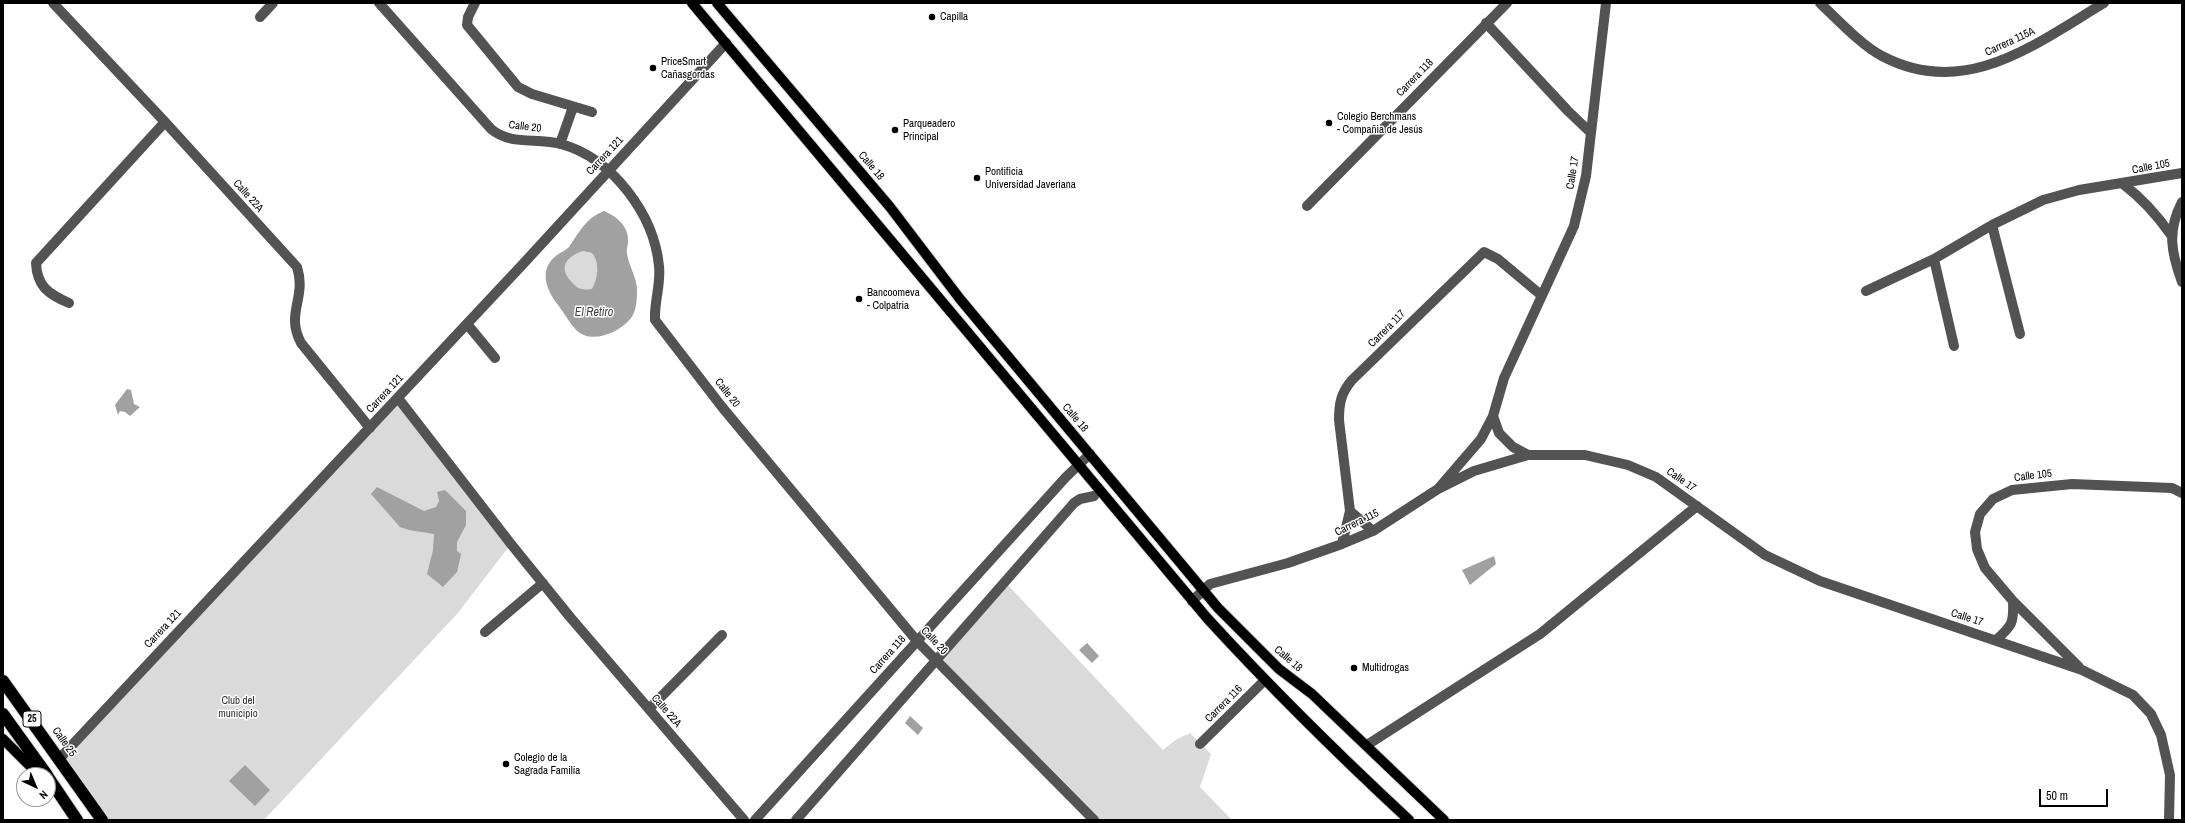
<!DOCTYPE html>
<html>
<head>
<meta charset="utf-8">
<style>
  body { margin:0 }
  #map { position:relative; width:2185px; height:823px; overflow:hidden; background:#fff; font-family:"Archivo Narrow",sans-serif }
  canvas { display:block }
  .frame { position:absolute; inset:0; border:4px solid #000; pointer-events:none }
  .north { position:absolute; left:16px; top:767px; width:40px; height:40px; box-sizing:border-box; background:#fff; border:1px solid #999; border-radius:50%; rotate:136deg; font-size:11px; font-weight:700; line-height:16px; text-align:center; color:#000 }
  .north::after { content:''; display:block; margin:auto; width:14px; height:18px; background:#000; clip-path:polygon(50% 0,100% 100%,50% 72%,0 100%) }
  .scale { position:absolute; left:2039px; top:789px; width:69px; height:18px; box-sizing:border-box; border:2px solid #000; border-top:0; padding-left:5px; font-size:12px; line-height:14px; white-space:nowrap; color:#000; -webkit-text-stroke:3px #fff; paint-order:stroke }
</style>
</head>
<body>
<div id="map">
<canvas width="2185" height="823"></canvas>
<div class="frame"></div>
<div class="north">N</div>
<div class="scale">50 m</div>
</div>
<script>
const context = document.querySelector('canvas').getContext('2d');
context.lineJoin = 'round';
function paint(path, color) { context.fillStyle = color; context.fill(path, 'evenodd'); }
function strokePath(path, color, width, dash) { context.strokeStyle = color; context.lineWidth = width; context.lineCap = dash ? 'butt' : 'round'; context.setLineDash(dash || []); context.stroke(path); }
function drawText(font, color, halo, rows, align = 'center') {
  context.font = font + ' "Archivo Narrow",sans-serif'; context.lineWidth = 3; context.setLineDash([]); context.textBaseline = 'middle'; context.strokeStyle = halo; context.fillStyle = color; for (const [text, x, y, turn = 0] of rows) {
    context.save(); context.translate(x, y); context.rotate((+turn || 0) * Math.PI / 180); context.textAlign = isNaN(turn) ? turn : align; if (halo) context.strokeText(text, 0, 0); context.fillText(text, 0, 0); context.restore();
  }
}
const green = new Path2D(`
  M583 251 592 253C600 264 598 278 593 289 590 289 586 290 583 289 578 289 573 284 570 280 558 266 567 256 583 251Z
  M398 398 511 544 457 614 264 820H102L60 758Z
  M1006 583 1163 750 1177 739 1190 733 1211 754 1200 787 1232 820H1094L936 661Z`);
const water = new Path2D(`
  M604 211C618 217 629 227 628 242 628 246 626 250 627 254 629 267 638 279 637 292 637 300 636 312 631 318 620 332 595 343 580 333 573 329 563 311 558 305 546 290 538 269 557 255 561 252 565 251 569 247 580 231 586 218 604 211ZM583 251 592 253C600 263 598 278 592 289 590 289 586 290 583 289 578 289 573 284 570 280 558 266 568 256 583 251Z
  M127 389 131 390 134 404 140 407 130 416 125 412 120 411 118 415 115 405Z
  M377 487 424 511 436 507 439 501 437 492 445 490 466 511V525L457 542V551L461 554 457 572 443 587 427 574 433 550 434 534 409 530 400 527 371 494Z
  M1494 556 1496 564 1470 585 1462 570Z
  M1087 643 1099 656 1092 663 1079 650Z
  M910 716 923 728 918 735 905 723Z
  M245 765 270 790 255 806 229 781Z`);
const minor = new Path2D(`
  M53 3 165 122 297 267C307 298 285 313 301 343L370 428
  M379 3 491 129C511 146 537 137 561 144 612 158 654 214 659 266 661 285 654 302 655 320L722 407 917 641 1094 820
  M475 3 468 17 467 25 518 87 532 94 592 112
  M1820 3C1837 19 1862 46 1882 56 1965 100 2035 44 2104 3
  M260 17 273 3
  M1486 23 1568 111 1590 132
  M560 144 573 107
  M2123 184C2143 199 2157 215 2171 235
  M2182 202C2167 231 2171 252 2182 282
  M1307 206 1507 3
  M1992 225 2020 334
  M1934 259 1954 346
  M1866 291 1934 259 1992 225 2043 200 2079 190 2182 173
  M69 303C48 294 37 286 36 263L165 122
  M467 324 495 358
  M398 398 511 544 570 617 744 820
  M1493 416 1499 433 1513 447 1528 455H1585L1628 465 1656 477 1765 555 1820 581 2082 670 2133 695 2151 714 2161 735 2170 775 2169 820
  M1438 489 1481 439 1493 416 1504 378 1574 226 1586 176 1606 3
  M1350 511 1373 531
  M1342 544 1350 511 1339 420C1339 403 1341 393 1352 380L1484 252 1498 259 1541 295
  M1192 601 1210 584 1288 563 1342 544 1373 531 1438 489 1474 471 1528 455
  M485 632 543 583
  M1996 640C2012 626 2014 623 2013 601
  M2079 667 2013 601 1985 568 1977 549 1975 532 1980 514 1993 499 2012 490 2072 484 2172 488 2182 493
  M649 709 722 635
  M1200 744 1264 681
  M1367 745 1540 634 1697 506
  M60 758 523 264 726 43
  M755 820 1066 477 1090 454
  M796 820 1074 503 1080 499 1094 496`);
const major = new Path2D(`
  M692 3 1207 618C1272 689 1339 755 1409 820
  M717 3 890 207 960 299 1218 608 1279 669 1312 694 1444 820
  M3 739 39 775`);
const highway = new Path2D(`
  M3 681 102 820
  M3 714 47 775
  M48 777 77 820`);
const markers = [
  [932,17,4,"#000"],
  [653,68,4,"#000"],
  [1329,123,4,"#000"],
  [895,130,4,"#000"],
  [977,178,4,"#000"],
  [859,299,4,"#000"],
  [1354,668,4,"#000"],
  [506,764,4,"#000"]
];
const shields = [
  [32,719,18]
];
const shieldNames = [
  ["25",32,719]
];
const poiNames = [
  ["Capilla",940,17],
  ["PriceSmart",661,62],
  ["Cañasgordas",661,75],
  ["Colegio Berchmans",1337,117],
  ["- Compañia de Jesús",1337,130],
  ["Parqueadero",903,124],
  ["Principal",903,137],
  ["Pontificia",985,172],
  ["Universidad Javeriana",985,185],
  ["Bancoomeva",867,293],
  ["- Colpatria",867,306],
  ["Multidrogas",1362,668],
  ["Colegio de la",514,758],
  ["Sagrada Familia",514,771]
];
const streetNames = [
  ["Carrera 115A",2010,42,-25],
  ["Carrera 118",1415,78,-46],
  ["Calle 20",525,127,7],
  ["Carrera 121",605,156,-47],
  ["Calle 18",871,166,50],
  ["Calle 105",2151,167,-11],
  ["Calle 17",1573,173,-81],
  ["Calle 22A",248,196,48],
  ["Carrera 117",1387,329,-45],
  ["Calle 20",727,393,52],
  ["Carrera 121",385,394,-47],
  ["Calle 18",1075,418,50],
  ["Calle 105",2033,476,-7],
  ["Calle 17",1681,480,35],
  ["Carrera 115",1357,523,-26],
  ["Calle 17",1967,618,18],
  ["Carrera 121",163,629,-47],
  ["Calle 20",934,641,47],
  ["Carrera 118",888,655,-48],
  ["Calle 18",1288,659,41],
  ["Carrera 116",1224,704,-45],
  ["Calle 22A",666,711,49],
  ["Calle 25",64,742,55]
];
const parkNames = [
  ["Club del",238,701],
  ["municipio",238,714]
];
const waterNames = [
  ["El Retiro",594,313]
];
paint(green, '#dadada');
paint(water, '#a1a1a1');
strokePath(major, '#dbdbdb', 12);
strokePath(highway, '#dbdbdb', 14);
strokePath(minor, '#535353', 10);
strokePath(major, '#000', 10);
strokePath(highway, '#000', 12);
for (const [x, y, r, color] of markers) { const dot = new Path2D(); dot.arc(x, y, r, 0, 2 * Math.PI); context.fillStyle = color; context.fill(dot); strokePath(dot, '#fff', 1.5); }
for (const [x, y, w] of shields) { const box = new Path2D(); box.roundRect(x - w / 2, y - 8, w, 16, 3); context.fillStyle = '#fff'; context.fill(box); strokePath(box, '#000', 1); }
drawText('bold 10px', '#000', null, shieldNames);
drawText('11px', '#000', '#fff', poiNames, 'left');
drawText('11px', '#000', '#fff', streetNames);
drawText('11px', '#313131', '#fff', parkNames);
drawText('italic 12px', '#424242', '#fff', waterNames);
</script>
</body>
</html>
